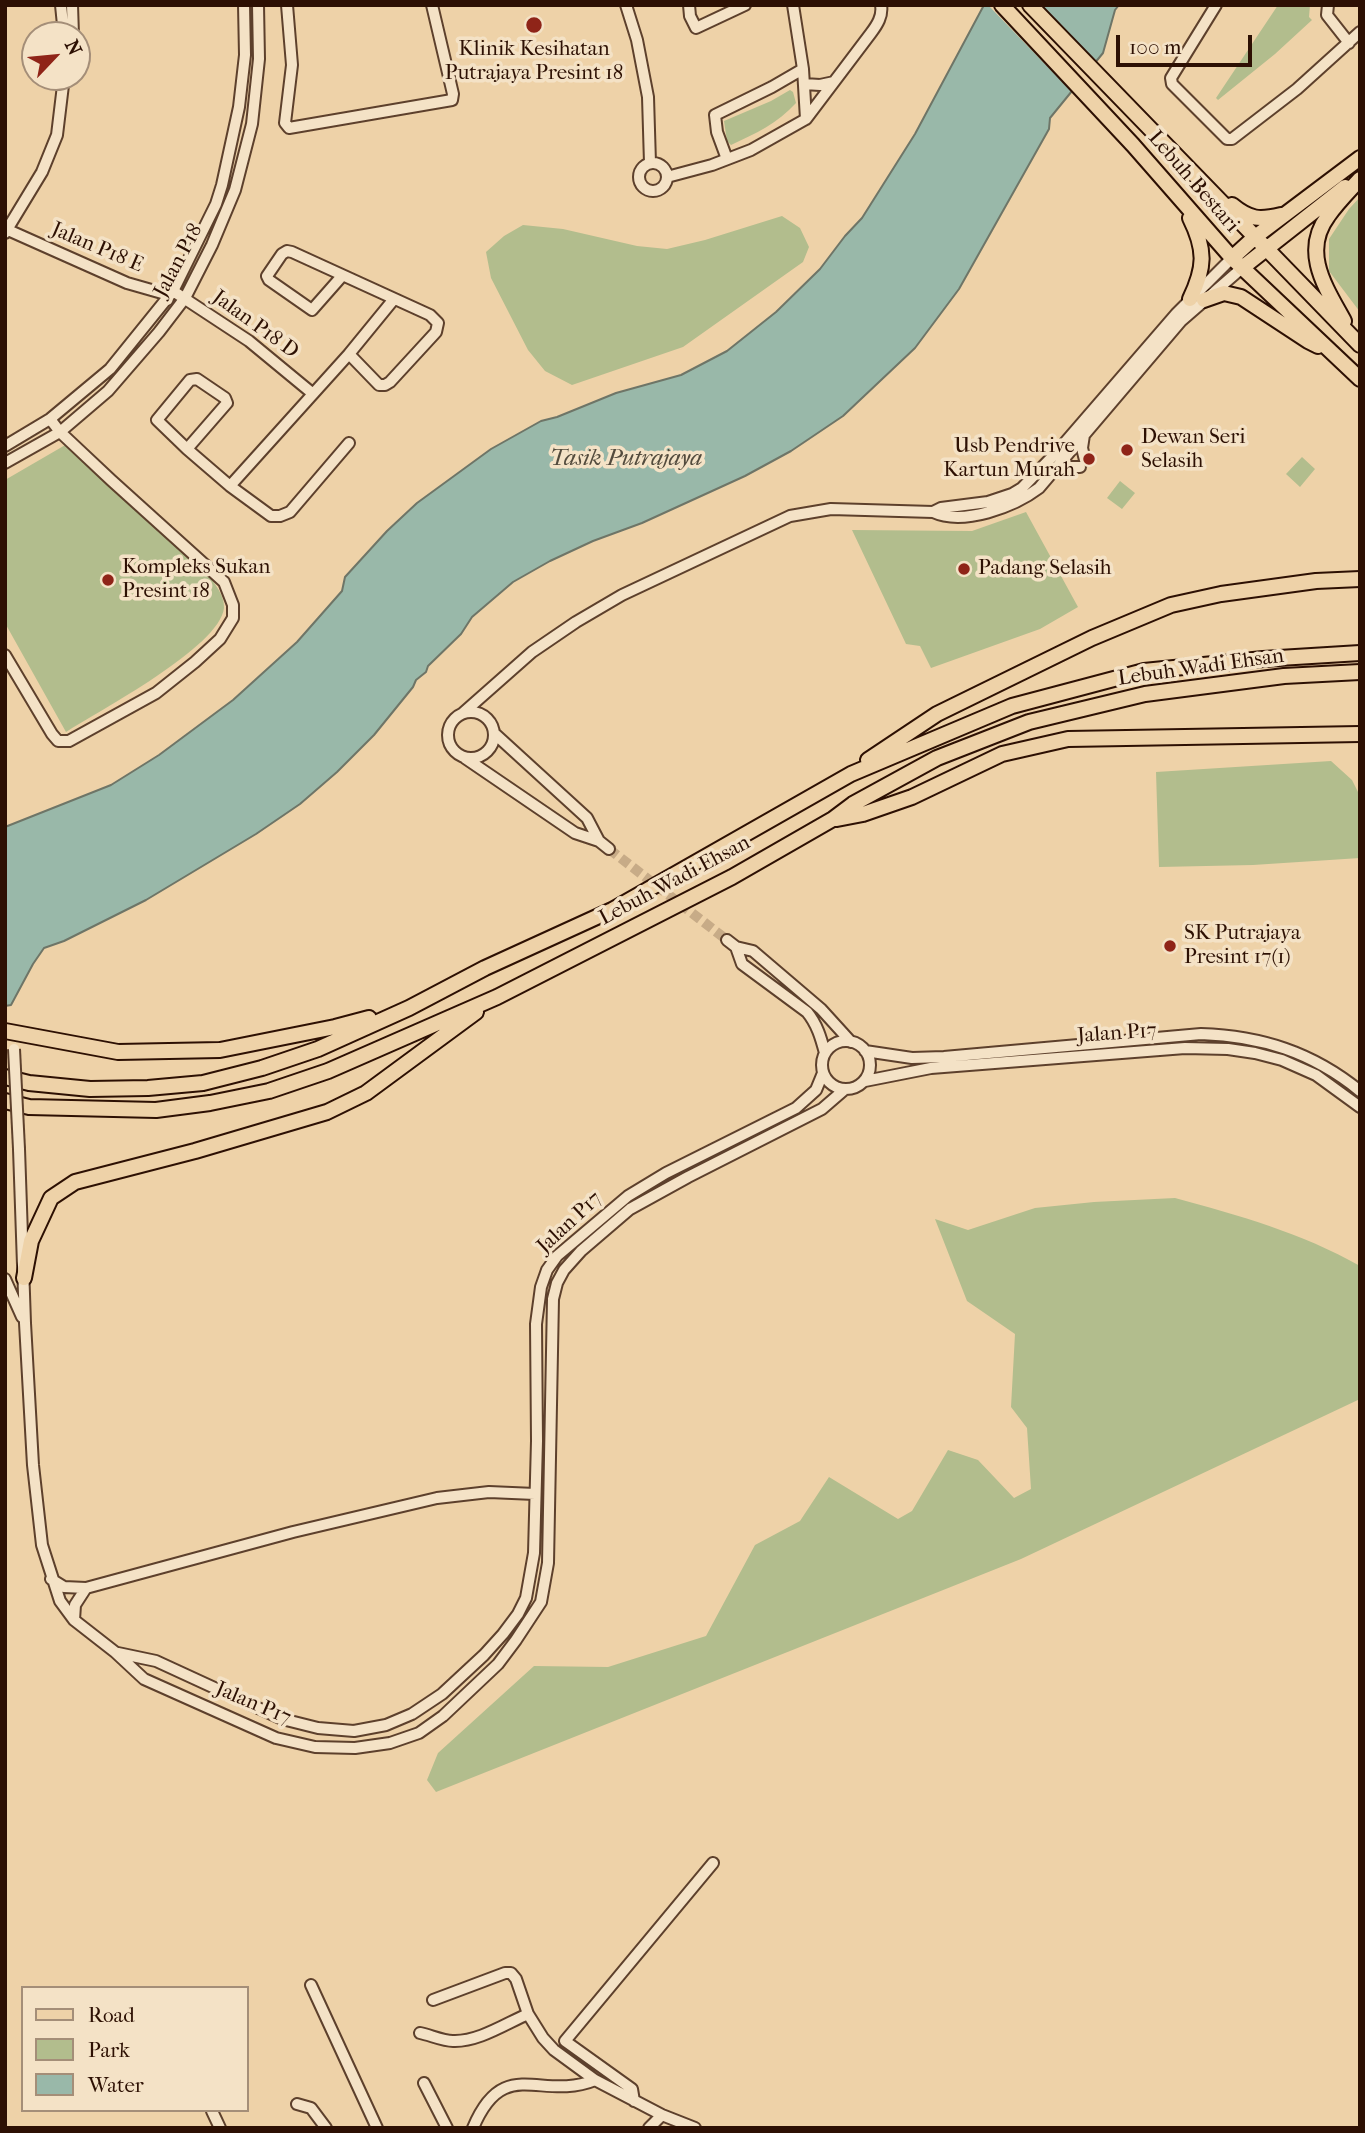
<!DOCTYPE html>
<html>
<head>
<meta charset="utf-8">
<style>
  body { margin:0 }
  #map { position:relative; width:1365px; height:2133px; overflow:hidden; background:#eed2a8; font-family:"IM FELL French Canon",serif }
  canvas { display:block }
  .frame { position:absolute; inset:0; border:7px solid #2d1003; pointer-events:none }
  .legend { position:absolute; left:21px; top:1986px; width:228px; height:126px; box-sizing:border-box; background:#f4e2c6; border:2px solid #a48e78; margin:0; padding:9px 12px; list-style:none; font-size:21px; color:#2d1003 }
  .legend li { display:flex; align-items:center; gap:14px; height:35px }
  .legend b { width:35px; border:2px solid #a48e78 }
  .north { position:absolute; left:21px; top:21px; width:70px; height:70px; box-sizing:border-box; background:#f4e2c6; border:2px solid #a48e78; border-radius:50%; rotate:64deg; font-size:19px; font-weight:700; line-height:28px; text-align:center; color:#2d1003 }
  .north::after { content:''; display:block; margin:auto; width:24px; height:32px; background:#8f2418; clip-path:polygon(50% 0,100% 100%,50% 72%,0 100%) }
  .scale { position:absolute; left:1116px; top:35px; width:136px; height:32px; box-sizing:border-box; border:4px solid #2d1003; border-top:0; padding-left:9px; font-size:21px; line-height:24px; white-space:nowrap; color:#2d1003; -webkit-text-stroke:5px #f4e2c6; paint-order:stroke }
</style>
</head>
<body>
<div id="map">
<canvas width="1365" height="2133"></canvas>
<div class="frame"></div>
<ul class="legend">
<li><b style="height:9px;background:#eed2a8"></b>Road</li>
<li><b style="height:19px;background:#b2bd8d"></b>Park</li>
<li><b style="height:19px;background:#99b8a9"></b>Water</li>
</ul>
<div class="north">N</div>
<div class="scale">100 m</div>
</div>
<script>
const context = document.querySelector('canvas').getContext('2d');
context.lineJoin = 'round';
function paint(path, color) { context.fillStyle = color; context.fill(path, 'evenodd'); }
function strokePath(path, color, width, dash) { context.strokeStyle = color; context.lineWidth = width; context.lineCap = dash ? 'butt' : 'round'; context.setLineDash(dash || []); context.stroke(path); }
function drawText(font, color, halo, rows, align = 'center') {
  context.font = font + ' "IM FELL French Canon",serif'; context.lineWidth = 7; context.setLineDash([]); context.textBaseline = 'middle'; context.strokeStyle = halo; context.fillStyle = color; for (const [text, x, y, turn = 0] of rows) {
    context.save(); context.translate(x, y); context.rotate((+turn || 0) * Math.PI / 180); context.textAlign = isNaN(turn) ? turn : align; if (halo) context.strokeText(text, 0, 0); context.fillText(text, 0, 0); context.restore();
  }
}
const green = new Path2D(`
  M1278 5H1310L1309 17 1312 20 1275 54 1218 100 1216 98Z
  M790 90 793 92 796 103C778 123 755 134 731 145L727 141 724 121 771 101Z
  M1360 197V312L1329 271V239L1349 209Z
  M782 216 800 228 809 247 803 262 683 347 572 385 545 371 528 350 491 278 486 252 504 236 523 225 563 229 637 246 667 249 705 240Z
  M67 444 205 570C212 581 225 594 224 608 220 647 99 711 66 732L5 623V480Z
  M1302 457 1315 469 1300 487 1286 474Z
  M1120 481 1135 493 1122 509 1107 498Z
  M1026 512 1078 607 1040 629 931 668 920 646 906 644 852 530 972 531Z
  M1331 761 1352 780 1360 796V858L1253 865 1159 867 1156 772Z
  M1175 1198C1238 1215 1302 1233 1360 1266V1399L1021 1559 436 1792 427 1780 438 1753 534 1666 608 1667 706 1636 755 1545 800 1521 829 1477 898 1519 912 1511 948 1450 978 1460 1014 1498 1031 1489 1027 1428 1011 1407 1015 1334 967 1301 935 1219 968 1230 1035 1208 1094 1202Z`);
const water = new Path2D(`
  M984 5H1119L1115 10 1103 53 1050 118 1049 129 959 289 915 348 843 416 791 451 745 476 642 523 593 541 550 561 513 582 472 617 461 634 428 666 426 672 416 680 413 687 374 735 337 772 300 804 256 834 146 900 64 941 44 948 33 964 11 1005 5 1006V827L111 785 159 755 233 700 297 642 342 591 345 577 387 531 417 503 491 449 541 421 557 417 616 393 681 375 727 351 776 312 820 269 845 236 862 218 915 134Z`);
const pier = new Path2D(`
  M988 5H1041L1098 65 1074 94Z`);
const minorTunnel = new Path2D(`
  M609 849 727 940`);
const minor = new Path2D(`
  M61 5 64 35
  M72 5 73 35
  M287 5 292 65 285 123 289 128 452 100 453 94 432 5
  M626 5 637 40 648 97 650 163
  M689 5 690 16 696 28 745 5
  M793 5 803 69 806 119
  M1216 5 1171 78 1172 84 1227 139H1232L1297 89 1360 32
  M1328 5 1327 15 1349 43
  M804 84 820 85 834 82
  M727 159 717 132 715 115 772 87 803 69
  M639 177a14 14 0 1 1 28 0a14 14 0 1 1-28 0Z
  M667 177 712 165 751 150 806 119 871 33C877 25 883 16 881 5
  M8 230 127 283 162 293 173 291 249 341 312 393
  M5 233 42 172 57 135 64 77
  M342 276 312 310 269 280 267 276 282 254 287 251 292 252 430 315 438 323 436 332 390 382 385 385H379L349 354
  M1084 435 1082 448 1085 460
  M5 446 50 419 110 369 173 291 216 204 222 185 239 107 245 55 244 5
  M187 449 227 403 225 398 197 379 190 380 157 420 187 449 230 486 271 516H280L290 512 349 443
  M5 463 60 432 108 391 159 332 185 298 212 245 235 190 252 124 259 59 258 5
  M1055 471 1068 467H1080
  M230 486 349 354 394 299
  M933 512C963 526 1014 507 1039 488L1181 321 1242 268
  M5 655 52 734 58 741H69L156 693 195 662 220 639 233 618V605L224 582 111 480 60 432 50 419
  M448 735a23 23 0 1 1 46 0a23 23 0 1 1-46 0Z
  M463 713 532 652 576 622 622 595 790 516 831 509 933 512 941 508 988 502 1012 494 1022 488 1055 454 1176 314 1232 258
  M495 734 587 818 599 841
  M465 758 575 833 599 841 609 849
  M727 940 736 947 753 951 821 1009 851 1042
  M736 947 742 964 807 1012C817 1024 821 1038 825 1053
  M822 1065a24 24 0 1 1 48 0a24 24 0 1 1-48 0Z
  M865 1051 912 1058 944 1057 1201 1034C1261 1036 1312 1052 1360 1091
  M865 1081 931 1068 1185 1048 1228 1049 1255 1053 1282 1060 1316 1075 1360 1107
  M19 1149 25 1323 33 1465 42 1545 60 1601 74 1620 115 1652 144 1679 276 1738 315 1747 355 1748 390 1743 419 1733 443 1716 498 1664 516 1640 541 1602 548 1563 553 1299 557 1283 564 1270 581 1251 630 1209 688 1177 822 1109 844 1090
  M5 1279 22 1317
  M51 1579 64 1587 86 1588 293 1532 437 1498 489 1492 535 1494
  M74 1620 75 1605 86 1588
  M118 1653 156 1661 282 1719 318 1728 354 1731 386 1725 412 1714 442 1694 484 1655 503 1634 518 1614 526 1598 534 1553 537 1441 536 1324 541 1287 547 1270 557 1256 628 1196 666 1173 796 1108 816 1090 823 1073
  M311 1985 377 2128
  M433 2000 505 1973H511L516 1979 528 2014 543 2038 554 2050 595 2080 662 2115 695 2128
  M420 2033C430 2035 443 2041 453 2041 478 2042 505 2024 528 2014
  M424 2083 447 2128
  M634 2101 632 2089 565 2041 713 1863
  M297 2104 311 2108 326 2128
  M212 2111 220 2128
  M473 2128C504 2054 541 2102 595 2080
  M649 2128 662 2115`);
const major = new Path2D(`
  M1002 5 1133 145 1232 258 1360 379
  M1030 5C1141 118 1250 232 1360 345
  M1232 205C1250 220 1260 220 1281 215
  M1232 258 1255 237 1360 158
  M1242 268 1345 187
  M1190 299C1205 268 1206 250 1190 218
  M1204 300 1224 293 1241 297 1308 341 1318 346
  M1344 321C1326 288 1301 252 1328 216 1337 203 1349 191 1360 179
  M868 760 937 714 1092 638 1171 605 1221 594 1316 581 1360 579
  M837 819 863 814 912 797 1002 754 1068 739 1360 734
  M5 1031 118 1052 220 1050 335 1027 369 1018
  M5 1077 29 1083 90 1089 148 1088 203 1083 262 1068 318 1049 409 1008 485 968 612 910 851 774 1012 706 1144 671 1263 659 1360 653
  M5 1101 29 1107 156 1110 210 1103 269 1091 328 1071 497 997 732 877 833 819 853 804 937 758 1029 722 1145 694 1284 676 1360 672
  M24 1278 31 1241 51 1198 75 1182 195 1151 327 1112 366 1093 476 1012`);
const minorBridge = new Path2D(`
  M14 1049 19 1149`);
const markers = [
  [534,25,9,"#8f2418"],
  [1127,450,7,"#8f2418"],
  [1089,459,7,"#8f2418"],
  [964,569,7,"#8f2418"],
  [108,580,7,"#8f2418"],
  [1170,946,7,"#8f2418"]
];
const poiNames = [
  ["Klinik Kesihatan",534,50,"center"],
  ["Putrajaya Presint 18",534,74,"center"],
  ["Dewan Seri",1141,438],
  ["Selasih",1141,462],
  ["Usb Pendrive",1075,447,"right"],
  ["Kartun Murah",1075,471,"right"],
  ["Kompleks Sukan",122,568],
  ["Presint 18",122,592],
  ["Padang Selasih",978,569],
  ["SK Putrajaya",1184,934],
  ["Presint 17(1)",1184,958]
];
const streetNames = [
  ["Lebuh Bestari",1193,182,49],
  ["Jalan P18 E",97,248,23],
  ["Jalan P18",179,261,-62],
  ["Jalan P18 D",255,325,36],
  ["Lebuh Wadi Ehsan",1201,668,-8],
  ["Lebuh Wadi Ehsan",675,881,-28],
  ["Jalan P17",1117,1034,-4],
  ["Jalan P17",570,1223,-43],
  ["Jalan P17",253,1704,23]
];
const waterNames = [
  ["Tasik Putrajaya",626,459]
];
paint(green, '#b2bd8d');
paint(water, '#99b8a9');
strokePath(water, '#6e7567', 2);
paint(pier, '#eed2a8');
strokePath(minorTunnel, '#c7ab87', 10, [10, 5]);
strokePath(minor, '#5d402c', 14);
strokePath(major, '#2d1003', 18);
strokePath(minor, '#f4e2c6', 10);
strokePath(major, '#eed2a8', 14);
strokePath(minorBridge, '#5d402c', 14, []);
strokePath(minorBridge, '#f4e2c6', 10);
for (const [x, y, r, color] of markers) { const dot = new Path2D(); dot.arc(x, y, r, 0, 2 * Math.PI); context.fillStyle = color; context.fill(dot); strokePath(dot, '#f4e2c6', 2.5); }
drawText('21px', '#2d1003', '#f4e2c6', poiNames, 'left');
drawText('21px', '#2d1003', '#f4e2c6', streetNames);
drawText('italic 23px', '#534b3d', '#f4e2c6', waterNames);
</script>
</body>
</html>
